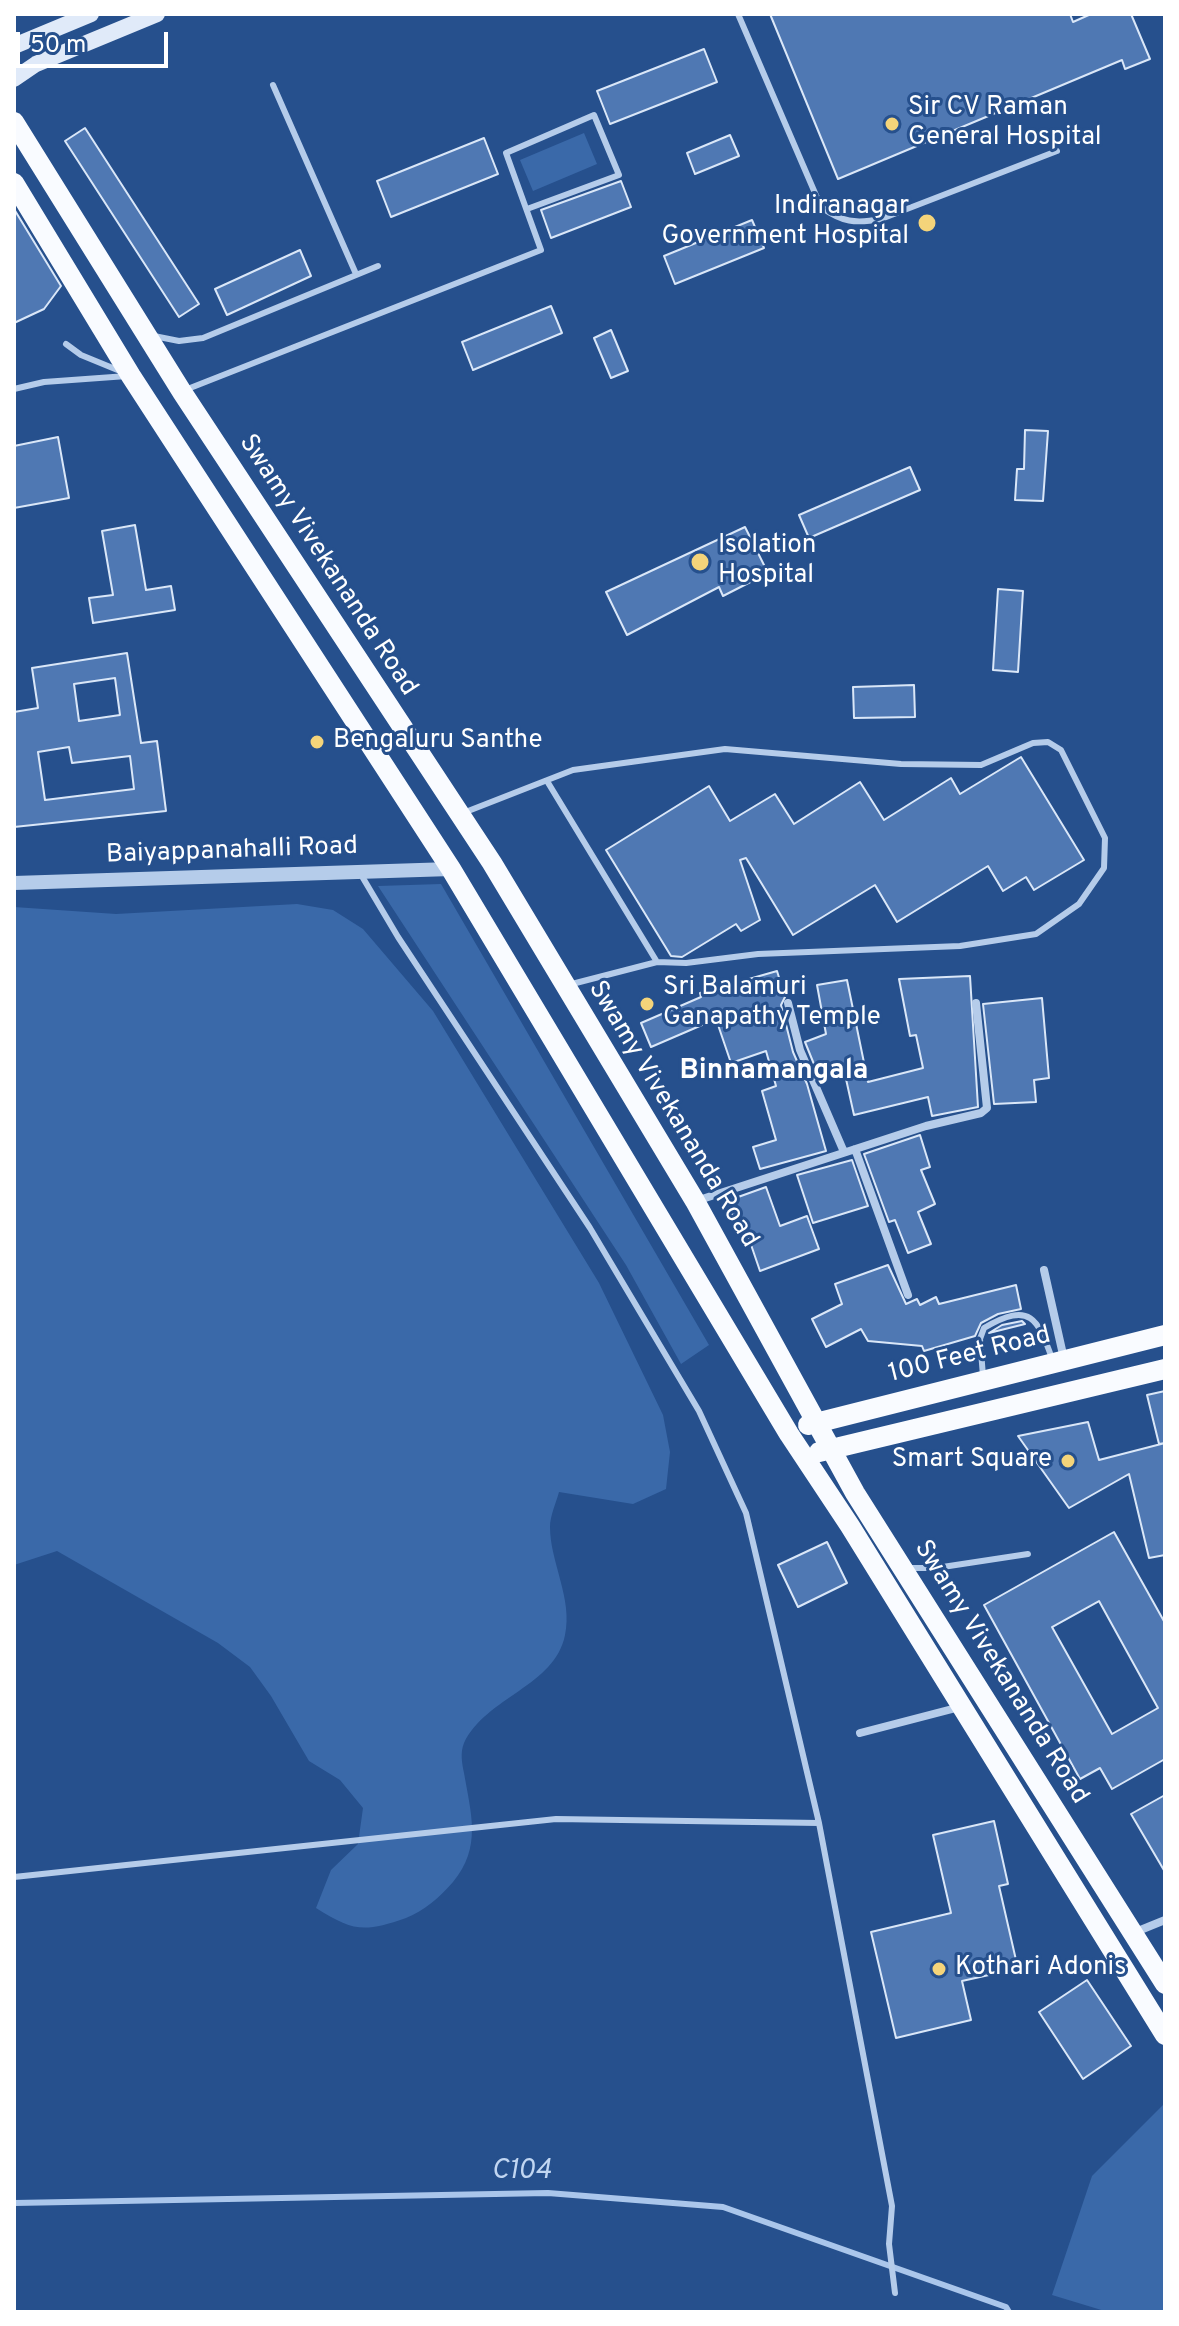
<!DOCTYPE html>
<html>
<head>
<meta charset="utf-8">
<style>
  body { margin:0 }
  #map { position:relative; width:1179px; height:2326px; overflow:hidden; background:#26508d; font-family:Overpass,sans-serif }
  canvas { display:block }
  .frame { position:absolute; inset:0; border:16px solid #fff; pointer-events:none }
  .scale { position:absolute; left:16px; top:32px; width:152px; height:36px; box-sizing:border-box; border:4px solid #fff; border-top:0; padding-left:10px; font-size:24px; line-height:28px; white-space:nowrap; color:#fff; -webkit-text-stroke:6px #26508d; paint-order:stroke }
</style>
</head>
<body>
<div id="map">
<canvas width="1179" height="2326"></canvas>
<div class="frame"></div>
<div class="scale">50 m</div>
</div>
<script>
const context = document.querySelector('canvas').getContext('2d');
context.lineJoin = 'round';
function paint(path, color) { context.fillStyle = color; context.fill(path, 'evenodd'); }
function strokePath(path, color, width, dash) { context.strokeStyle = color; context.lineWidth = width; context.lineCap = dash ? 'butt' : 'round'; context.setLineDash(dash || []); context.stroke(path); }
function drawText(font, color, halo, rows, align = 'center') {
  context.font = font + ' Overpass,sans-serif'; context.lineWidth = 6; context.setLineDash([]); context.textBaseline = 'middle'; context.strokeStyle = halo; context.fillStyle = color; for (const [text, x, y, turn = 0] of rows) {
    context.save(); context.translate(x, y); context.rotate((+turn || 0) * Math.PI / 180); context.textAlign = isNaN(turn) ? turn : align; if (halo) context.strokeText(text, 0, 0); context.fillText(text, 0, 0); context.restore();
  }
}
const green = new Path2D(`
  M584 133 597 164 533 191 520 160Z
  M441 884 709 1345 681 1364 626 1265 378 886Z
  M297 904 333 910 363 929 433 1011 599 1283 663 1415 670 1452 666 1489 633 1504 559 1492C556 1503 550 1516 550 1527 550 1562 573 1599 565 1635 555 1686 486 1697 464 1743 460 1753 462 1763 464 1773 471 1814 482 1847 453 1882 440 1897 424 1911 406 1918 363 1933 353 1931 316 1908L331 1870 358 1844 363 1808 340 1780 309 1761 271 1696 250 1667 218 1643 57 1551 14 1565V907L116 914Z
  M1165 2103V2312H1108L1052 2295 1092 2176Z`);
const stream = new Path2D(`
  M14 2203 548 2193 723 2207 1006 2307 1009 2312`);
const building = new Path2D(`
  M770 14H1070L1073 22 1091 14H1131L1150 59 1125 69 1122 60 838 179Z
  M704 49 717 82 610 124 597 91Z
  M85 128 199 304 179 317 65 141Z
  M730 135 739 156 695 174 687 153Z
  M484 138 498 174 391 217 377 181Z
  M621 181 631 207 551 238 541 210Z
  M14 209 61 286 44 309 14 323Z
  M752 220 764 248 675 284 664 256Z
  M300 250 311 276 227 315 215 289Z
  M551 306 562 333 473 370 462 342Z
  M611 330 628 371 611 378 594 338Z
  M1025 430 1048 431 1043 501 1015 500 1017 469H1024Z
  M58 437 69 498 14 508V446Z
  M910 467 920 490 809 538 799 515Z
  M135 525 146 590 171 586 175 610 93 623 89 598 113 595 102 531Z
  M745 527 768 573 723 596 719 587 627 635 606 592Z
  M998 589 1023 591 1018 672 993 670Z
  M127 653 141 743 157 741 166 811 14 827V712L38 708 32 668ZM115 678 120 715 79 721 74 684ZM69 747 72 763 130 756 134 789 45 800 38 752Z
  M914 685 915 717 854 718 853 687Z
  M1021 757 1084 860 1034 890 1026 877 1003 891 988 866 897 922 875 885 793 935 746 858 740 860 760 920 741 931 736 924 682 957 671 956 606 850 709 786 730 821 775 794 794 824 860 782 884 820 951 778 960 794Z
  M777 971 785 997 781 1005 793 1052 807 1084 826 1151 760 1169 753 1147 776 1140 762 1091 776 1086 766 1051 731 1063 716 1019 651 1047 641 1023 701 997 700 993Z
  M970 976 978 1107 932 1116 928 1097 854 1115 844 1070 820 1079 805 1042 826 1034 817 985 847 980 868 1082 923 1068 916 1035 910 1036 899 979Z
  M1042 998 1049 1078 1034 1080 1036 1102 994 1104 983 1004Z
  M920 1135 930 1167 921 1170 935 1204 918 1212 931 1244 908 1253 895 1220 889 1222 864 1154Z
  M852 1160 868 1206 813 1223 797 1175Z
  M766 1187 780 1226 807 1216 819 1249 760 1271 747 1233 740 1236 727 1201Z
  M888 1265 906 1304 917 1299 920 1305 936 1297 939 1304 1016 1285 1021 1309 998 1314 981 1323 975 1336 924 1351 922 1346 868 1341 861 1329 826 1347 812 1319 842 1304 835 1284Z
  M1022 1321 1025 1324 989 1333 1002 1325Z
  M1165 1391V1443L1159 1444 1147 1395Z
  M1088 1422 1099 1460 1165 1443V1555L1149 1558 1129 1474 1069 1508 1018 1436Z
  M1114 1532 1165 1623V1759L1112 1789 1100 1768 1080 1779 984 1605ZM1099 1601 1158 1708 1112 1734 1052 1627Z
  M827 1542 847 1583 798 1607 778 1565Z
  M1165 1795V1872L1131 1814Z
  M994 1821 1008 1884 999 1886 1016 1960 996 1965 998 1973 962 1981 971 2020 896 2038 871 1932 951 1913 933 1835Z
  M1087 1980 1131 2046 1083 2079 1039 2012Z`);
const service = new Path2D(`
  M738 14 821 207C842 222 855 224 881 219L1057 151
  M273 85 356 274
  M154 336 179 341 203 338 378 266
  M66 344 81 355 120 371
  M14 389 44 382 127 376
  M185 390 541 250 506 153 594 115 619 175 527 209
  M547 781 657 962 568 985
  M463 813 573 770 725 749 901 764 981 765 1033 743 1048 742 1061 750 1105 838 1104 868 1079 904 1036 934 960 946 758 954 686 963 657 962
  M360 873 398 937 590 1228 699 1411 746 1513 819 1823 892 2206 889 2244 895 2293
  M983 1376 980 1339 984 1328C1032 1300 1038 1320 1053 1361
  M906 1568H936L1028 1554
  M14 1877 556 1819 819 1823`);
const minor = new Path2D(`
  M788 1003 800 1050 844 1152
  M855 1149 908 1295
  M696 1201 926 1126 981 1113 987 1108 976 1003
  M1044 1270 1064 1359
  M860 1733 960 1707
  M1133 1933 1165 1920`);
const tertiary = new Path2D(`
  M14 883 451 869`);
const secondary = new Path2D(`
  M14 46 91 14
  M14 79 36 64 157 14`);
const primary = new Path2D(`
  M14 122 182 392 492 863 695 1201 855 1493 1165 1984
  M14 183 131 376 451 869 789 1434 850 1526 1165 2035
  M808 1425 1165 1335
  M819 1452 1165 1369`);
const markers = [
  [892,124,8,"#f4d47a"],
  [927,223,10,"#f4d47a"],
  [700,562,10,"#f4d47a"],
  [317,742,8,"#f4d47a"],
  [647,1004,8,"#f4d47a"],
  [1068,1461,8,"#f4d47a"],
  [939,1969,8,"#f4d47a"]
];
const poiNames = [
  ["Sir CV Raman",908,109],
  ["General Hospital",908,139],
  ["Indiranagar",909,208,"right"],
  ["Government Hospital",909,238,"right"],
  ["Isolation",718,547],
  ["Hospital",718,577],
  ["Bengaluru Santhe",333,742],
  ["Sri Balamuri",663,989],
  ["Ganapathy Temple",663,1019],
  ["Smart Square",1052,1461,"right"],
  ["Kothari Adonis",955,1969]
];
const streetNames = [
  ["Swamy Vivekananda Road",327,566,57],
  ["Baiyappanahalli Road",232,852,-2],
  ["Swamy Vivekananda Road",672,1115,59],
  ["100 Feet Road",970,1356,-14],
  ["Swamy Vivekananda Road",1000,1673,58]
];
const neighbourhoodNames = [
  ["Binnamangala",774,1072]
];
const waterNames = [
  ["C104",521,2172]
];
paint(green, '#3a69a9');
strokePath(stream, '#aac6eb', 6);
paint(building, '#4f78b3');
strokePath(building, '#dae7f8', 2);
strokePath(service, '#b5ccea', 6);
strokePath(minor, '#b5ccea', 8);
strokePath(tertiary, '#b5ccea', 14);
strokePath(secondary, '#e0eaf9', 16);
strokePath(primary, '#f9fbff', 20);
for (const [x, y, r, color] of markers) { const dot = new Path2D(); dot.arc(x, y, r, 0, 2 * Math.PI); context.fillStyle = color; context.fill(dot); strokePath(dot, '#26508d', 3); }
drawText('26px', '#fff', '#26508d', poiNames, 'left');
drawText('26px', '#fff', '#26508d', streetNames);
drawText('bold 28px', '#fff', '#26508d', neighbourhoodNames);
drawText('italic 28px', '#c1d6f2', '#26508d', waterNames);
</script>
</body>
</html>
